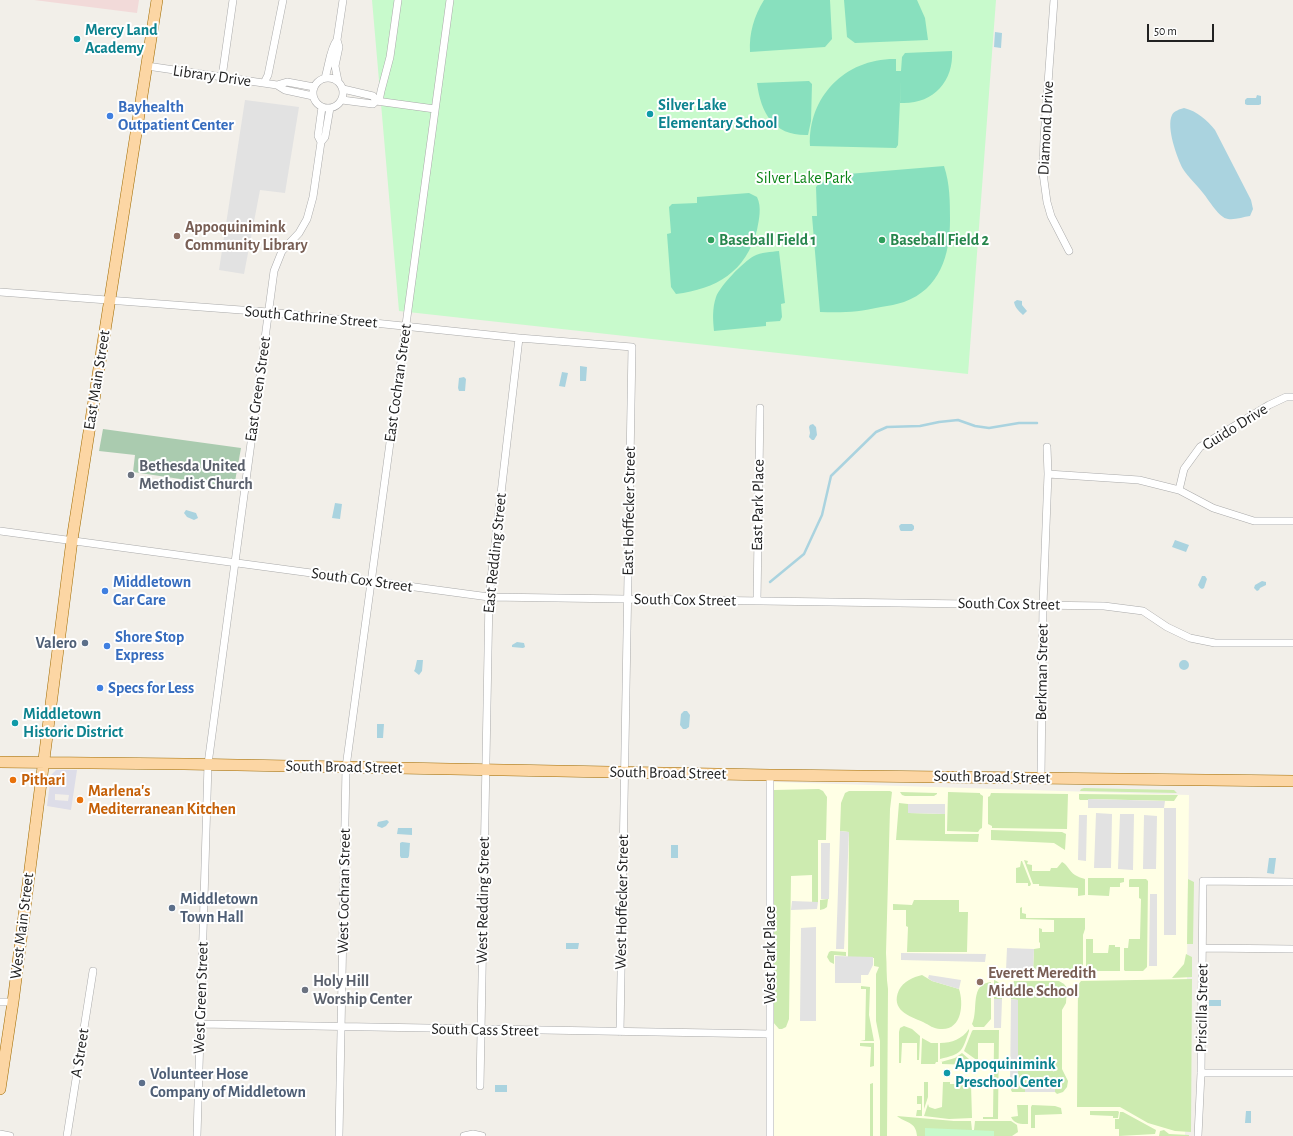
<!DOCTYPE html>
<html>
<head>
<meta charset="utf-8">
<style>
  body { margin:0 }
  #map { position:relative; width:1293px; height:1136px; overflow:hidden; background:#f2efe9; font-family:"Alegreya Sans",sans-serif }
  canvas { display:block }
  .scale { position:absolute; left:1147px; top:24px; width:67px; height:18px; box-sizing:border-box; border:2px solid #222; border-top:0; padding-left:5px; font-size:12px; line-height:14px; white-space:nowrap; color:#222; -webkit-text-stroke:3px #fff; paint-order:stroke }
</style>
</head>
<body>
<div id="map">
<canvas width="1293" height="1136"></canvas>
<div class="scale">50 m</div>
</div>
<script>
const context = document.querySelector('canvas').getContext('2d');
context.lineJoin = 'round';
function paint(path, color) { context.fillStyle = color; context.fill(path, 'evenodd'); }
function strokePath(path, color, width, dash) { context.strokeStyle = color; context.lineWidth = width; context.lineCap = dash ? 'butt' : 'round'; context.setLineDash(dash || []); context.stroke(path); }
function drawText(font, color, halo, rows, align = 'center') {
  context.font = font + ' "Alegreya Sans",sans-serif'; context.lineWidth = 4; context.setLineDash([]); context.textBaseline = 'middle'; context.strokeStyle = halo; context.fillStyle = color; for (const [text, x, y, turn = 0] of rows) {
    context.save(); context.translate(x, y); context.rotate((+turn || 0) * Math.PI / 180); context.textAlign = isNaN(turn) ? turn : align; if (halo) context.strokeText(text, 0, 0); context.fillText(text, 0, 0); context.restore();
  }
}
const commercial = new Path2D(`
  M34 0H139L137 13Z`);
const education = new Path2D(`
  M774 782 1189 795 1185 1136H773Z`);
const grass = new Path2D(`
  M1084 788 1174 790 1177 793 1080 791 1081 789Z
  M819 789 823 791 827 797 826 840H818V902H812V875L791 876 789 1019 786 1027 782 1029H779L773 1022 774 790Z
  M849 791H890L892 792 890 809 886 953C887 965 886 977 888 989L887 1136H880V1041L876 1021V974L879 967 874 966V958H848L849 832 840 831 841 803 845 793Z
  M900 792 937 793V794L934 796H905L902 795Z
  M948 792 980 793V794L983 796 982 828 980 829 978 832 947 831Z
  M991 793 1068 794 1067 829 992 828V826L988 824V797L990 796Z
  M1079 794 1178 795 1174 801 1088 799V800H1080L1079 799Z
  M899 803 908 804 909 813 945 814V834H979L978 842 896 840Z
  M991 830 1062 832 1066 834 1065 850 1054 843 991 840Z
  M1024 860 1028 861 1027 864 1032 865V871H1050L1051 868H1057L1062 862C1068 865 1069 871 1075 875 1078 877 1082 878 1085 879V895L1078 896V888L1039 886V884H1033Z
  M1021 861H1022L1031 884 1030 886H1028V883H1016V868L1020 867Z
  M1088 878H1124V882L1120 883V887H1110L1109 896 1088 895Z
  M1130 879H1146L1148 881 1147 967 1143 971H1125L1124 970V948H1128L1129 939H1140L1141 899 1139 898V887H1129V880Z
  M1188 879 1194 882 1193 944H1187Z
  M828 899 827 907 824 909 820 910V900Z
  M914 900H959V912H968L967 952H907L908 927 906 926V910H893V904L912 905Z
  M1022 907V913L1026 914V918H1085V929L1083 935V971H1033L1034 949 1040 948V943L1039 942V928L1042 929V932H1054V920L1020 919V908Z
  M1086 939H1093V953H1108L1109 945H1115V947H1120V971H1086Z
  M831 951 846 952V956L834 955V964L830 962 827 957 829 952Z
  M1186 954 1192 957V977L1172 978 1184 964Z
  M922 975 932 981 959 989C964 1004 962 1031 940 1029 934 1029 929 1025 923 1022 909 1016 890 1010 899 990 903 982 913 977 922 975Z
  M1192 979 1191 1132 1175 1131 1148 1123 1120 1107H1077L1078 985 1081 981Z
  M994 980C1003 983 1002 991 1002 999H994Z
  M1014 981H1059L1064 984 1067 988 1066 1003 1062 1010V1069L1068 1081 1067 1087 1063 1092 1057 1094 1055 1092V1085H1025V1092H1012L1011 1090V1089H1017L1018 1000 1011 999V987Z
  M991 982V1019L984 1027H974L972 1024C979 1010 969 984 991 982Z
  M861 986 870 987 869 1015 874 1041H860L865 1040 866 989H861Z
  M904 1026 912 1029 920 1036 919 1060H917V1043H902L901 1063H899V1032L900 1028Z
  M969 1029V1031C962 1052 962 1054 940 1059V1043C952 1043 962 1039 969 1029Z
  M973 1030H999L998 1119H983V1117H993L994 1043H978V1061L964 1051 972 1031Z
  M922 1038 931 1043H938V1062H936L935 1064H921Z
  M860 1043H874V1066L870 1067 871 1047 860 1046Z
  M962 1053 976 1065 942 1064V1062H941L955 1058Z
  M924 1082H928V1097L924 1109Z
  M943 1082H950V1084H971L972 1118 949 1119 924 1116 928 1104 929 1107 935 1109 942 1107Z
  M873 1083V1136H870V1084Z
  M917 1096H922V1116H916L917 1110H921V1104H917Z
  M1017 1105H1028V1124C1021 1124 1014 1124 1011 1117L1018 1116Z
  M1032 1105 1055 1106 1061 1108 1062 1114 1035 1115V1128H1031V1107Z
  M1090 1111H1118L1119 1112 1118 1118H1113V1116L1090 1115Z
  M1120 1112H1123L1156 1130 1155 1134 1119 1136V1129H1115V1119H1119Z
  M897 1116 954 1121H971L972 1130H974L975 1121H1011L1017 1125 1018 1132 1012 1136H917C916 1121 905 1123 897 1116Z
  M1164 1130 1169 1134 1189 1135V1136H1159L1160 1131Z`);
const cemetery = new Path2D(`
  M103 429 241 448 234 487 133 472 135 455 99 451Z`);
const park = new Path2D(`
  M372 0H996L968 374 399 311Z
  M925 1128 994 1131V1136H925Z`);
const pitch = new Path2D(`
  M764 0H830L832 39 825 47 750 52C749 33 754 16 764 0Z
  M844 0H917L925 18 928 40 855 43 847 37Z
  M952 51C954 82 932 105 900 103L901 78 898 145 896 148 810 146C808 96 846 58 896 59V71H901L902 57 905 53Z
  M809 81 812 84 811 121 808 135C774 136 761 114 757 83Z
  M944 166C950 184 950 202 950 220 950 255 940 289 904 302 897 304 889 306 881 307 858 312 843 313 820 312L812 216H817L816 187 820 182 848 179V174Z
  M749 193 757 197C762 207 759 220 757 230 746 272 716 289 676 294L671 287 667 234 671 233 669 207 672 204 697 203V197Z
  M779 251 785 303 781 304 782 317 780 321 766 322V326L714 331C713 320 712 309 716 297 720 286 743 262 754 256 761 252 771 252 779 251Z`);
const parking = new Path2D(`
  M245 100 299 107 285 193 260 190 244 274 219 270Z
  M1088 799 1165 801 1164 808H1176V935H1164V808H1088Z
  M908 804H945V814L908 813Z
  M1096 813 1112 814 1111 868H1094Z
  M1120 814H1134L1133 870 1118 869Z
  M1079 815H1087L1086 861 1078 860Z
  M1144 815 1157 816 1156 869H1143Z
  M840 831 849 832 844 949H836Z
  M821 843H830L829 899H821Z
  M1150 894H1157V966H1149Z
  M792 901 818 902 817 909 791 910Z
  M816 927V1021H800L801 928Z
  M1007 948 1034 949 1033 971 1006 970Z
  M901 953 986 954 985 962 901 960Z
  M835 956 873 957V965L868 975H861V983H835Z
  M929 975 961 980 959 989 932 981 928 978Z
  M994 999H1002L1001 1028H994Z
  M1011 999 1018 1000V1089H1010Z
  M1025 1085H1055V1092H1025Z`);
const plaza = new Path2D(`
  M56 770H77L71 810 47 806 51 775ZM55 794 69 795 68 801 55 800Z`);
const water = new Path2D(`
  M995 32 1002 33 1001 48 994 47Z
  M1257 95 1261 96V104L1259 105H1247L1245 104V100L1247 98H1256Z
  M1184 108C1197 111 1207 120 1215 130L1251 200 1253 209 1250 216C1243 217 1235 220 1228 219 1219 218 1209 200 1203 193 1197 185 1188 177 1183 169 1177 158 1166 127 1172 115 1174 111 1180 109 1184 108Z
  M1017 300 1022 301V305L1027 311 1023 315C1019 311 1015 308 1014 302Z
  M580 366 587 367 586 381H580Z
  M562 372 568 373 565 387 559 386Z
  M464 377 466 379 465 391H459L458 388 459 378Z
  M813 424 816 427 817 435 814 440H812L809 437 810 433 809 427 810 425Z
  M335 503 342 504 340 519 332 518Z
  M186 510 196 513 198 518 194 520 187 517 184 513Z
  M901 524H912L914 526V529L912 531H901L900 530 899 526Z
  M1175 540 1189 545 1186 552 1172 547Z
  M1202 576H1205L1207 579 1204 588 1202 589 1200 588 1198 585Z
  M1262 581 1266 582V585L1260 588 1259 590 1257 591 1254 588 1255 585Z
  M517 642 524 643 525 647 523 648 512 647V645Z
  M1179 665a5 5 0 1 1 10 0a5 5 0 1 1-10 0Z
  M417 660H423L422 671 419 675 414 671 415 669Z
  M684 711H687L690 715 689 727 686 729H683L680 725 681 714Z
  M377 724H384L383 738H377Z
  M387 820 389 822 386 826 382 828 377 826 378 822Z
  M398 828H412V835L397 834Z
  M402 842 410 843 409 856 408 858H401L400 856V843Z
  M671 845H678V858H671Z
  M1269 858H1276L1274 874 1267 873Z
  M566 943H579L578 949H566Z
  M1209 1000H1221V1006H1209Z
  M495 1085H507V1092H495Z
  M1246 1111H1251V1123H1245Z`);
const stream = new Path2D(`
  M770 582 804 554 822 515 831 476 876 432 887 427 920 426 939 422 958 420 975 426 989 428 1019 423H1037`);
const street = new Path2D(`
  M1054 0 1044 139 1043 173 1047 202 1051 216 1069 251
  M337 40 343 0
  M147 66 277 85
  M222 77 233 0
  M313 93a15 15 0 1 1 30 0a15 15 0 1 1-30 0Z
  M325 78C329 65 330 49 337 40L339 47 335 66 338 81
  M264 83 268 75 283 0
  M313 96 285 90 277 85 287 82 314 87
  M342 100 373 104 376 101 373 96 343 89
  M376 101 435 109
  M379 101 381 91 390 57 398 0
  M322 107 318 136 321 142 325 137 330 108
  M0 292 268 312 519 338 632 347 620 1032
  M1048 474 1139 480 1179 490 1213 508 1254 521H1293
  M1179 490 1184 469 1200 447 1269 405 1286 397H1293
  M0 531 489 597 1104 606 1143 611 1167 627 1190 638 1215 643H1293
  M757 601 760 408
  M1041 777 1043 605 1048 474 1047 447
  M1203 948 1293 949
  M0 1002H13
  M200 1024 770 1034
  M1201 1073H1293
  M480 1086 489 597 519 338
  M0 1134 10 1136
  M67 1136 93 971
  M197 1136 208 764 274 271 282 251 299 233 307 219 313 197 321 142
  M339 1136 346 767 450 0
  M464 1136 473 1134 482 1136
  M770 1136V775
  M1198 1136 1201 1073 1203 881 1293 882`);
const primary = new Path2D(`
  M0 762 184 764 770 775 1293 781
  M0 1089 13 1002 72 540 157 0`);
const markers = [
  [77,39,4,"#0f9aa8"],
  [650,114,4,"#0f9aa8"],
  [110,116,4,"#3f7fe0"],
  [177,236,4,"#8d6e63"],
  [711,240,4,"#2e9e5b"],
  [882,240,4,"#2e9e5b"],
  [131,475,4,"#6b7280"],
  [105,591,4,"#3f7fe0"],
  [85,643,4,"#5c6f8a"],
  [107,646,4,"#3f7fe0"],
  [100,688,4,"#3f7fe0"],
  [15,723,4,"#0f9aa8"],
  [13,780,4,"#e8710a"],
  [80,800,4,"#e8710a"],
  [172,908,4,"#5c6f8a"],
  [980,982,4,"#8d6e63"],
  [305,990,4,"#6b7280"],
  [947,1073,4,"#0f9aa8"],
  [142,1083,4,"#5c6f8a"]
];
const cultureNames = [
  ["Mercy Land",85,30],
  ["Academy",85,48],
  ["Silver Lake",658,105],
  ["Elementary School",658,123],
  ["Middletown",23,714],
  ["Historic District",23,732],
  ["Appoquinimink",955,1064],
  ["Preschool Center",955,1082]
];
const streetNames = [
  ["Library Drive",212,76,8],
  ["Diamond Drive",1046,128,-87],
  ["South Cathrine Street",311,317,5],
  ["East Main Street",97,380,-81],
  ["East Cochran Street",398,383,-82],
  ["East Green Street",258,389,-82],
  ["Guido Drive",1235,427,-32],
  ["East Park Place",758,505,-89],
  ["East Hoffecker Street",629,511,-89],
  ["East Redding Street",495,553,-84],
  ["South Cox Street",362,580,8],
  ["South Cox Street",685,600,1],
  ["South Cox Street",1009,604,1],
  ["Berkman Street",1042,672,-89],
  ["South Broad Street",344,767,1],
  ["South Broad Street",668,773,1],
  ["South Broad Street",992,777,1],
  ["West Cochran Street",344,891,-89],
  ["West Redding Street",483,900,-89],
  ["West Hoffecker Street",622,902,-89],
  ["West Main Street",22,926,-83],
  ["West Park Place",770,955,-90],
  ["West Green Street",201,998,-88],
  ["Priscilla Street",1202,1008,-89],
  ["South Cass Street",485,1030,1],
  ["A Street",80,1053,-81]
];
const shopNames = [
  ["Bayhealth",118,107],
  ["Outpatient Center",118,125],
  ["Middletown",113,582],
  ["Car Care",113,600],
  ["Shore Stop",115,637],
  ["Express",115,655],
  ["Specs for Less",108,688]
];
const parkNames = [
  ["Silver Lake Park",804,178]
];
const educationNames = [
  ["Appoquinimink",185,227],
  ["Community Library",185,245],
  ["Everett Meredith",988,973],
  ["Middle School",988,991]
];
const leisureNames = [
  ["Baseball Field 1",719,240],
  ["Baseball Field 2",890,240]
];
const worshipNames = [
  ["Bethesda United",139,466],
  ["Methodist Church",139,484],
  ["Holy Hill",313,981],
  ["Worship Center",313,999]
];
const serviceNames = [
  ["Valero",77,643,"right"],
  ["Middletown",180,899],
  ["Town Hall",180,917],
  ["Volunteer Hose",150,1074],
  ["Company of Middletown",150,1092]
];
const foodNames = [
  ["Pithari",21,780],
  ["Marlena's",88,791],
  ["Mediterranean Kitchen",88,809]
];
paint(commercial, '#f2dad9');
paint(education, '#ffffe5');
paint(grass, '#cdebb0');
paint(cemetery, '#aacbaf');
paint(park, '#c8facc');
paint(pitch, '#88e0be');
paint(parking, '#e2e2e2');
paint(plaza, '#dddde8');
paint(water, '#aad3df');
strokePath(stream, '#aad3df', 2.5);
strokePath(street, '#a9a9a9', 8);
strokePath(primary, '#a06b00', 12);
strokePath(street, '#fff', 7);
strokePath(primary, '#fcd6a4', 11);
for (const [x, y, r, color] of markers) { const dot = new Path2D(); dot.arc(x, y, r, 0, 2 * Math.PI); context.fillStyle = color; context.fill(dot); strokePath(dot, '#fff', 1.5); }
drawText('bold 16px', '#0d838f', '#fff', cultureNames, 'left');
drawText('16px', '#222', '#fff', streetNames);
drawText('bold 16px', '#366cbe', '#fff', shopNames, 'left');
drawText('16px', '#0c8416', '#fff', parkNames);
drawText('bold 16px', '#785e54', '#fff', educationNames, 'left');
drawText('bold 16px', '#27864d', '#fff', leisureNames, 'left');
drawText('bold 16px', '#5b616d', '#fff', worshipNames, 'left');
drawText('bold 16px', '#4e5e75', '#fff', serviceNames, 'left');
drawText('bold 16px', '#c56008', '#fff', foodNames, 'left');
</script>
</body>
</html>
